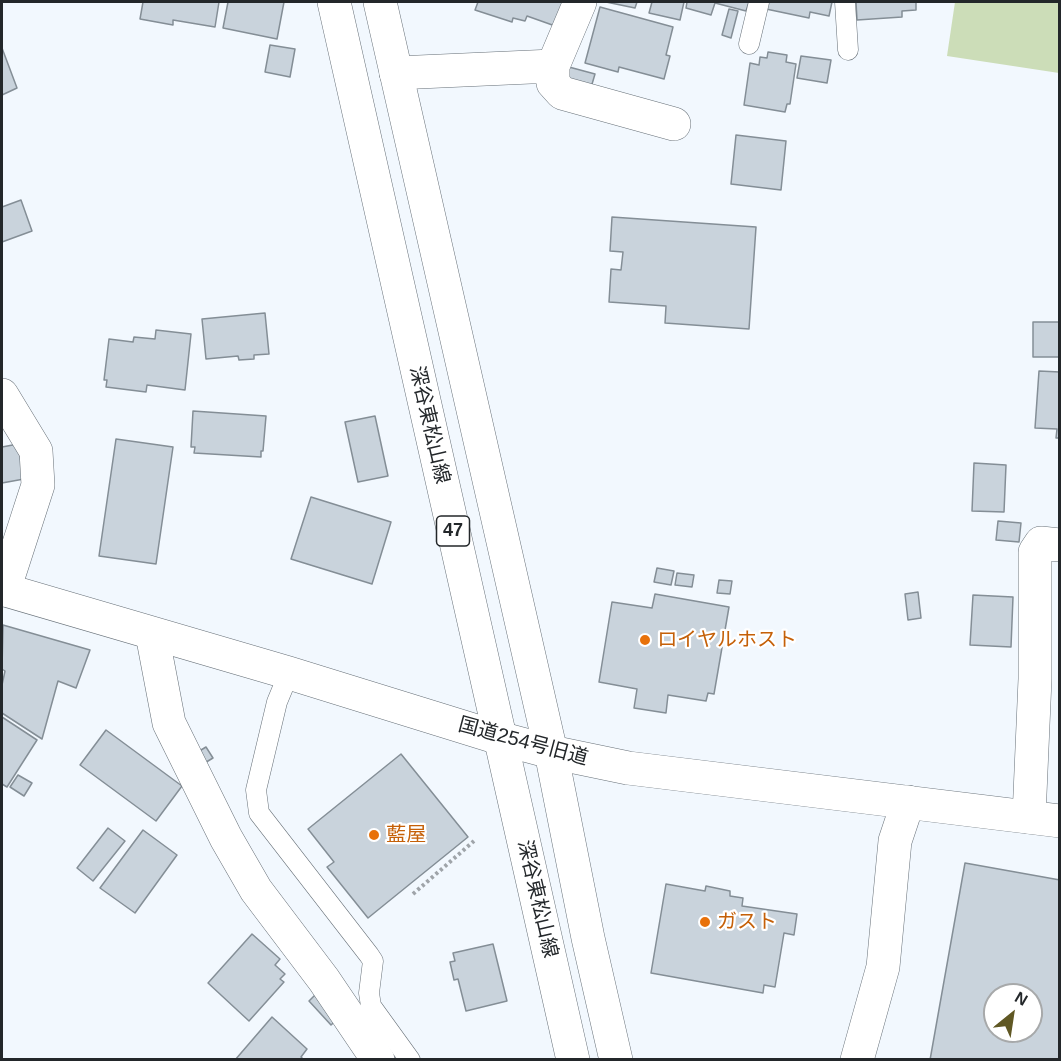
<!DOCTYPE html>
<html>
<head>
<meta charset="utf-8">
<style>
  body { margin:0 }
  #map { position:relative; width:1061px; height:1061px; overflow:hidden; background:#f2f8fe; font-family:Helvetica,sans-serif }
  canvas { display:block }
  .frame { position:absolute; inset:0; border:3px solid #23272a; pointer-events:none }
  .north { position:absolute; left:983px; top:983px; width:60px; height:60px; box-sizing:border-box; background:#fff; border:2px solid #a7a9aa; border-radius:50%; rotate:30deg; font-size:16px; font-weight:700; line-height:24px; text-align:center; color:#23272a }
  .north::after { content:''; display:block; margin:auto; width:21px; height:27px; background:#605824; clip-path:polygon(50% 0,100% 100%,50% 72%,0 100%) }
</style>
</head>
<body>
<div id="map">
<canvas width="1061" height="1061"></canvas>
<div class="frame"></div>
<div class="north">N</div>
</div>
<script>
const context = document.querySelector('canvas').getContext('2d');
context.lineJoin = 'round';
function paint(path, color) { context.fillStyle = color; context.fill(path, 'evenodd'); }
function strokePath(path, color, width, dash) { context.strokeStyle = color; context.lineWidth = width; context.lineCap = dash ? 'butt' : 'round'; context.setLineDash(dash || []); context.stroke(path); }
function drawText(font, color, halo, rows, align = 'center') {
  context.font = font + ' Helvetica,"Noto Sans JP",sans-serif'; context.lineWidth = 4.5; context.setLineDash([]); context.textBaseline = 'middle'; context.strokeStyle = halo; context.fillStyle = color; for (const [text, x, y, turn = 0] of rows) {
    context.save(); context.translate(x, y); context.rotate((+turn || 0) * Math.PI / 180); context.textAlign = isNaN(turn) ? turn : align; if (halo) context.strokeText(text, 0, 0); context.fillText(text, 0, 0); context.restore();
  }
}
const green = new Path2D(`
  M955 2H1059V73L947 56Z`);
const building = new Path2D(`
  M143 2H219L215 27 173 20V25L140 19Z
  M228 2H284L277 39 223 28Z
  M478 2H566L558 27 527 16 525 21 513 18 512 22 475 10Z
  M606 2H637L635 8Z
  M652 2H684L680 20 649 13Z
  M687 2H749L746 11 715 3 711 15 686 8Z
  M767 2H832L829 16 810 12 809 18 766 9Z
  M856 2H916V10L902 11V17L857 20Z
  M600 7 673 27 666 55 670 56 664 79 619 67 618 72 585 63Z
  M729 9 738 11 731 38 722 35Z
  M270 45 295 49 290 77 265 72Z
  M2 48 17 88 2 95Z
  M768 52 787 55 786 62 796 64 790 104H787L785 112 744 105 750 63 759 65 760 57 767 58Z
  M801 56 831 60 827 83 797 78Z
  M569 67 595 74 590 91 565 84Z
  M736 135 786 141 781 190 731 184Z
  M21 200 32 231 2 242V207Z
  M612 217 756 227 749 329 665 323 666 306 609 302 611 269 621 270 623 252 610 251Z
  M265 313 269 354 254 355V359L239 360 238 356 206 359 202 319Z
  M1033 322H1060V357H1033Z
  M156 330 191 334 185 390 147 385 146 392 106 387 107 380H104L109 339 133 342 134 337 155 339Z
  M1039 371 1060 372V438H1056L1057 429 1035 428Z
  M193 411 266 416 263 451H261V457L194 453 195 447H191Z
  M375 416 388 476 358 482 345 422Z
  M116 439 173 447 156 564 99 556Z
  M18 444 24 479 2 483V447Z
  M974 463 1006 465 1004 512 972 511Z
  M311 497 391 522 372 584 291 559Z
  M998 521 1021 523 1019 542 996 540Z
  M657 568 674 571 671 585 654 582Z
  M677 573 694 575 692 587 675 585Z
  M719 580 732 581 730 594 717 593Z
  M918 592 921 618 908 620 905 594Z
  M655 594 729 607 714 694 708 693 706 701 668 695 666 713 634 708 637 689 599 682 612 602 652 608Z
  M973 595 1013 597 1011 647 970 645Z
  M3 625 90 650 76 688 58 681 42 739 2 713V685L5 671 2 669Z
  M2 717 37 740 7 787 2 784Z
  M106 730 182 786 156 821 80 765Z
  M206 747 213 758 203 764 196 753Z
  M401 754 468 837 368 918 327 867 334 862 308 829Z
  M18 775 32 783 24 796 10 787Z
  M108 828 125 841 93 881 77 868Z
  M143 830 177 855 135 913 100 888Z
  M965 863 1060 880V1060H930ZM995 995H1031V1031H995Z
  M666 884 705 891 706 886 730 891V896L743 898 742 906 797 914 794 935 784 933 775 987 764 985 763 993 651 973Z
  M252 934 280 959 275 965 285 974 280 979 284 982 249 1021 208 983Z
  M493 944 507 1001 466 1011 458 979 454 980 450 962 455 961 453 953Z
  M317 993 340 1017 331 1025 309 1001Z
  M272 1017 307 1049 301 1057 304 1060H235Z`);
const path = new Path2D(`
  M413 894 474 841`);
const service = new Path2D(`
  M845 2 848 50
  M749 44 759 2
  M289 673 277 702 256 790 259 813 369 955 373 961 369 993 371 1006 410 1060`);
const minor = new Path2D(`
  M580 2 553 66V83L562 93 674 124
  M396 73 553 66
  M2 395 36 451 38 485 4 590
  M152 634 169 723 226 838 256 890 324 980 378 1060
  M1029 817 1035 679V552L1041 543 1060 545
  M857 1060 883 967 895 841 908 802`);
const tertiary = new Path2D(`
  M2 589 289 673 499 738 551 752 628 768 1060 821`);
const primary = new Path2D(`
  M334 2 573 1060
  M380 2 551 752 588 938 616 1060`);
const markers = [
  [645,640,6,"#e8710a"],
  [374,835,6,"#e8710a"],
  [705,922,6,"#e8710a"]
];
const shields = [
  [453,531,33]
];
const shieldNames = [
  ["47",453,531]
];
const streetNames = [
  ["深谷東松山線",429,425,77],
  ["国道254号旧道",523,742,15],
  ["深谷東松山線",537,899,77]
];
const foodNames = [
  ["ロイヤルホスト",657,640],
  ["藍屋",386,835],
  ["ガスト",717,922]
];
paint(green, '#ccddb8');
paint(building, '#c9d3dc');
strokePath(building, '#848e96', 1.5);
strokePath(service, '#677078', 21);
strokePath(minor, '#677078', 34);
strokePath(tertiary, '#677078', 34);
strokePath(primary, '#677078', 34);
strokePath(path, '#9fa4a9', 4, [3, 3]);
strokePath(service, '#fff', 20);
strokePath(minor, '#fff', 33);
strokePath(tertiary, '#fff', 33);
strokePath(primary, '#fff', 33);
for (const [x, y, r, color] of markers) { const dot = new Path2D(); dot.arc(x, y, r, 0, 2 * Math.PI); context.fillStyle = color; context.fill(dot); strokePath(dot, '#fff', 2); }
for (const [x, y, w] of shields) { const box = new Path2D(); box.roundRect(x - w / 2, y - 15, w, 30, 4.5); context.fillStyle = '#fff'; context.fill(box); strokePath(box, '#23272a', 1.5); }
drawText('bold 18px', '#23272a', null, shieldNames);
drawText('20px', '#23272a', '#fff', streetNames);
drawText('20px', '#c56008', '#fff', foodNames, 'left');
</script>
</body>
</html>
